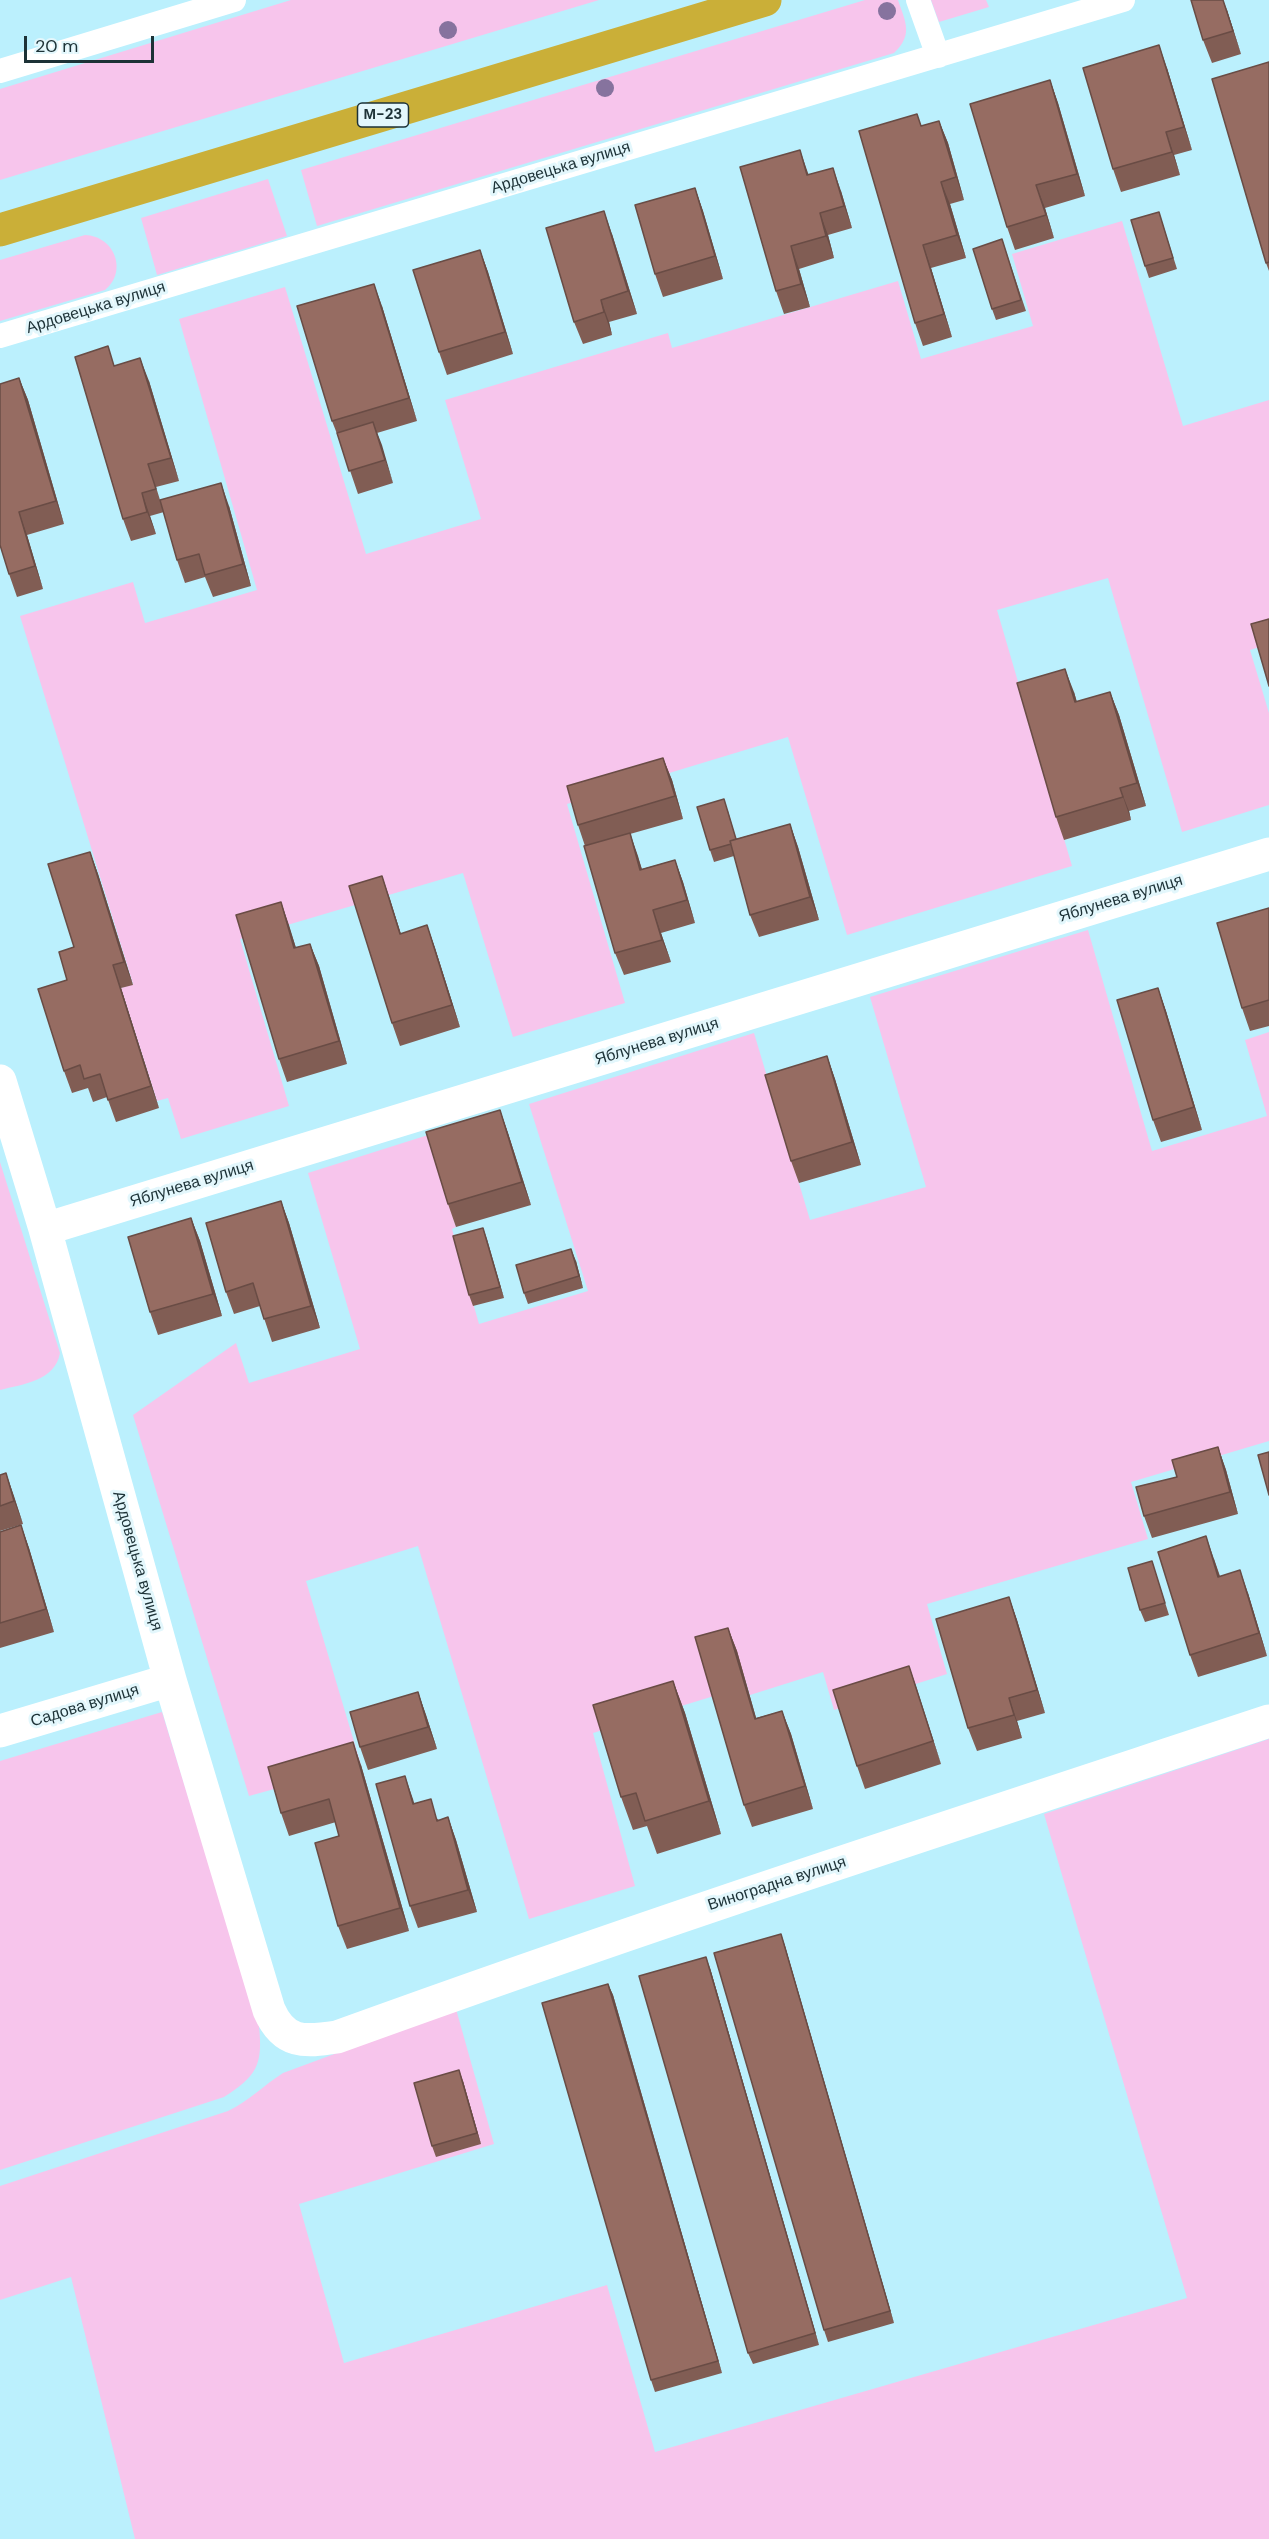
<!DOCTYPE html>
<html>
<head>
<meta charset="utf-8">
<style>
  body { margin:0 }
  #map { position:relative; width:1269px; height:2539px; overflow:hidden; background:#bbf0fd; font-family:"DM Sans",sans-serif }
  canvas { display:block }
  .scale { position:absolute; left:24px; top:36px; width:130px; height:27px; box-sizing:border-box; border:3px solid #1d3237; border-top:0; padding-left:8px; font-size:18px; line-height:21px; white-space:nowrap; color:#1d3237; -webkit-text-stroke:4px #e3f7fc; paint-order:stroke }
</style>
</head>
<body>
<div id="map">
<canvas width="1269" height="2539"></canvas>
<div class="scale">20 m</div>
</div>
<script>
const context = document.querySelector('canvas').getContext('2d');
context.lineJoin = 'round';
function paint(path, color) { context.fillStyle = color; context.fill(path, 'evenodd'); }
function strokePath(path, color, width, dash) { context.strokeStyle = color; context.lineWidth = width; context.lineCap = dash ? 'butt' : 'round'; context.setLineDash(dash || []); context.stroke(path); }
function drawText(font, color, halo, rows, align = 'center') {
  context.font = font + ' "DM Sans",sans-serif'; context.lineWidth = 6; context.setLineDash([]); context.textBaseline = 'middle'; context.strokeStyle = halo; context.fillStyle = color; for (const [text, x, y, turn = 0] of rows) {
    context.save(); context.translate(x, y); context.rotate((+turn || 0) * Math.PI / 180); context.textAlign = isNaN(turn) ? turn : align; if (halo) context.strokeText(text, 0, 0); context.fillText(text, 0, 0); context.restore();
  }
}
const green = new Path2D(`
  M291 0H599L0 180V89Z
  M865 0H898C906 23 913 35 894 53L317 226 301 170Z
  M931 0H986L989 7 939 22Z
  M268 179 287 236 157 275 141 218Z
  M1122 221 1183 426 1269 400V644L1250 650 1269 713V805L1182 832 1108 578 997 610 1072 866 847 935 788 737 567 804 625 1003 513 1037 463 873 240 939 289 1106 181 1139 168 1098 157 1101 121 988 133 984 20 616 133 582 145 623 257 590 179 319 285 287 366 554 481 519 445 400 668 333 672 348 898 281 921 359 1033 326 1012 254Z
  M85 235C115 236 128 272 105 290L0 321V260Z
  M1088 930 1152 1151 1267 1116 1245 1040 1269 1032V1441L1131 1482 1148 1539 927 1604 947 1674 834 1710 823 1672 750 1695 736 1651 714 1696 593 1733 635 1886 529 1919 418 1546 306 1581 361 1765 249 1796 133 1415 236 1343 249 1383 360 1349 308 1173 428 1135 456 1227 452 1229 479 1324 588 1291 529 1104 754 1033 810 1220 926 1187 870 997Z
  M0 1162 60 1353C55 1381 23 1384 0 1390Z
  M162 1712 259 2026C263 2065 257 2076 224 2097L0 2170V1761Z
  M1269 1739V2539H135L71 2277 0 2300V2186L228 2111C249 2101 264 2085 283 2073L456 2009 494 2144 299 2204 344 2363 607 2285 655 2452 1187 2298 1044 1814Z`);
const service = new Path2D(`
  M918 0 938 56
  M0 71 234 0
  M0 336 1123 0`);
const minor = new Path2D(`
  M0 1081 45 1229 170 1680 269 2010C284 2044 304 2042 337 2037 645 1925 957 1824 1269 1721
  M45 1229 1269 854
  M0 1731 170 1680`);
const trunk = new Path2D(`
  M0 230 765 0`);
const trees = [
  [887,11],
  [448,30],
  [605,88]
];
const wall = new Path2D(`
  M1227 10 1241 54 1212 63 1203 40Z
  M1269 62V271L1266 263Z
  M1167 68 1192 150 1174 155 1180 175 1121 192 1113 169Z
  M1050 80 1058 103 1085 196 1045 208 1054 238 1015 250 1007 227Z
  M917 114 921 126 939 121 948 143 964 200 950 204 966 258 931 268 952 337 923 346 915 323Z
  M809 175 841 191 852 228 828 235 834 258 799 269 810 307 784 314 776 291Z
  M695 188 703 211 723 279 663 297 655 274Z
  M1159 212 1177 269 1149 278 1145 266Z
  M612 234 637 314 609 322 612 335 583 344 574 322Z
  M1002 239 1026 311 996 320 992 309Z
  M480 250 488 272 513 354 447 375 439 352Z
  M382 306 417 421 377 433 393 483 358 494 341 444 332 421Z
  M115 365 149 381 179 481 156 487 160 500 229 506 251 586 213 597 205 577 185 583 177 560 164 512 150 516 156 534 131 541 123 519Z
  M19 378 28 400 64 524 27 535 43 589 17 597 9 574Z
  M1074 692 1077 702 1110 692 1119 715 1146 806 1129 811 1131 820 1064 840 1056 817Z
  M663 758 672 780 683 819 630 834 642 869 675 860 683 882 695 923 661 933 671 962 624 975 615 953 585 846 578 825Z
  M728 811 736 839 790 824 798 847 819 920 759 937 750 915 734 856 714 862 710 850Z
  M90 852 98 874 133 985 121 988 159 1108 116 1122 107 1097 93 1102 88 1088 72 1093 64 1071 67 980 74 947Z
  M382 876 401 934 427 925 435 948 460 1027 400 1046 392 1023Z
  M281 902 296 948 310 944 319 966 347 1064 287 1082 279 1059Z
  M1269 908V1026L1250 1031 1242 1008Z
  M1158 988 1166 1011 1202 1130 1161 1142 1153 1120Z
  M827 1056 835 1079 861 1165 799 1183 791 1161Z
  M500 1110 508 1133 531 1205 456 1227 448 1204Z
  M281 1201 289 1223 320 1328 272 1342 260 1306 234 1314 226 1292Z
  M191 1218 200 1241 222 1316 158 1335 150 1312Z
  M483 1228 504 1298 473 1306 469 1295Z
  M576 1261 583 1288 528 1304 524 1293Z
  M1218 1447 1226 1470 1238 1514 1152 1538 1144 1516 1177 1477Z
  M6 1473 23 1524 0 1531V1475Z
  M21 1525 29 1548 54 1632 0 1648V1532Z
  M1214 1559 1220 1576 1248 1593 1267 1656 1198 1677 1190 1655Z
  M1152 1561 1169 1615 1145 1622 1140 1610Z
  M1009 1597 1017 1620 1045 1713 1017 1721 1022 1738 977 1751 968 1728Z
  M728 1628 737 1651 756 1718 782 1711 791 1734 813 1809 752 1827 744 1805Z
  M909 1666 941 1764 865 1789 857 1766Z
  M673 1681 685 1713 721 1834 657 1854 647 1826 633 1830 621 1797Z
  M418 1692 426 1715 437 1749 368 1770 360 1747Z
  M361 1765 409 1931 347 1949 338 1926 339 1836 336 1822 289 1836 281 1813Z
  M415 1803 439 1820 448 1817 456 1840 477 1912 418 1928 410 1906Z
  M781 1934 785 1946 894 2323 828 2342 824 2330Z
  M710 1968 819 2345 753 2364 748 2353Z
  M608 1984 613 1995 722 2373 655 2392 651 2380Z
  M463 2081 481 2144 436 2157 432 2146Z`);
const shadedWall = new Path2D(`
  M1223 0 1227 10 1241 54 1233 31Z
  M1159 45 1167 68 1192 150 1184 127Z
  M1050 80 1058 103 1085 196 1077 174Z
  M939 121 948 143 964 200 956 177Z
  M1166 132 1174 155 1180 175 1172 152Z
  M800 150 808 173 816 198 807 175Z
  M833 168 841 191 852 228 844 206Z
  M941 182 950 204 966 258 957 235Z
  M1036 185 1045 208 1054 238 1046 215Z
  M695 188 703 211 723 279 715 256Z
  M604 211 612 234 637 314 628 291Z
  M820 213 828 235 834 258 826 236Z
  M923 245 931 268 952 337 944 314Z
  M791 246 799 269 810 307 801 284Z
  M480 250 488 272 513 354 505 332Z
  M374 284 382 306 417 421 409 398Z
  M601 300 609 322 612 335 604 312Z
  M140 358 149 381 179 481 171 458Z
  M19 378 28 400 64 524 56 501Z
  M373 422 382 445 393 483 385 460Z
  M221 483 229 506 251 586 243 564Z
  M142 493 150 516 156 534 147 512Z
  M19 512 27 535 43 589 35 566Z
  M1065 669 1074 692 1083 725 1075 702Z
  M1110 692 1119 715 1146 806 1137 783Z
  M663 758 672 780 683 819 675 796Z
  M1120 788 1129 811 1131 820 1123 797Z
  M790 824 798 847 819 920 810 897Z
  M630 833 638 856 648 892 640 870Z
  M90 852 98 874 133 985 124 962Z
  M675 860 683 882 695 923 687 900Z
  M382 876 390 899 408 957 400 934Z
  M281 902 289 925 303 971 294 948Z
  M653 910 661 933 671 962 662 940Z
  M427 925 435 948 460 1027 452 1005Z
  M310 944 319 966 347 1064 339 1041Z
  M113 965 121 988 159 1108 151 1086Z
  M1158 988 1166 1011 1202 1130 1194 1107Z
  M827 1056 835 1079 861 1165 852 1142Z
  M500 1110 508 1133 531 1205 522 1182Z
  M281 1201 289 1223 320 1328 311 1306Z
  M191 1218 200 1241 222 1316 213 1294Z
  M483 1228 487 1239 504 1298 500 1287Z
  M571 1249 576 1261 583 1288 579 1276Z
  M1218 1447 1226 1470 1238 1514 1230 1492Z
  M6 1473 14 1496 23 1524 14 1501Z
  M21 1525 29 1548 54 1632 46 1609Z
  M1206 1536 1214 1559 1227 1600 1218 1577Z
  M1240 1570 1248 1593 1267 1656 1259 1633Z
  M1009 1597 1017 1620 1045 1713 1037 1690Z
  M728 1628 737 1651 763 1742 755 1719Z
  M909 1666 917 1689 941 1764 933 1741Z
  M673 1681 685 1713 721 1834 709 1801Z
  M418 1692 426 1715 437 1749 428 1727Z
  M1009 1698 1017 1721 1022 1738 1014 1715Z
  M782 1711 791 1734 813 1809 805 1786Z
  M353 1742 361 1765 409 1931 400 1908Z
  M405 1776 413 1799 421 1827 413 1804Z
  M448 1817 456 1840 477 1912 468 1890Z
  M781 1934 785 1946 894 2323 890 2311Z
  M706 1957 710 1968 819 2345 815 2333Z
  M608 1984 613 1995 722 2373 718 2361Z
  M459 2070 463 2081 481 2144 477 2133Z`);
const building = new Path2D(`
  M1191 0H1223L1233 31 1203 40Z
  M1159 45 1184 127 1166 132 1172 152 1113 169 1083 68Z
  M1269 62V262L1266 263 1212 79Z
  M1050 80 1077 174 1036 185 1046 215 1007 227 970 104Z
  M917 114 921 126 939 121 956 177 941 182 957 235 923 245 944 314 915 323 859 131Z
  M800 150 807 175 833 168 844 206 820 213 826 236 791 246 801 284 776 291 740 167Z
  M695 188 715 256 655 274 635 205Z
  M604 211 628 291 601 300 604 312 574 322 546 228Z
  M1159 212 1173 258 1145 266 1131 220Z
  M1002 239 1021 300 992 309 973 249Z
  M480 250 505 332 439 352 413 270Z
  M374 284 409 398 332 421 297 306Z
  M108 346 114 366 140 358 171 458 148 464 156 489 142 493 147 512 123 519 75 357Z
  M19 378 56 501 19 512 35 566 9 574 0 545V384Z
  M373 422 385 460 349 471 337 433Z
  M221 483 243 564 205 575 199 554 177 560 160 500Z
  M1269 619V686L1251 624Z
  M1065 669 1075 702 1110 692 1137 783 1120 788 1123 797 1056 817 1017 683Z
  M663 758 675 796 578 825 567 786Z
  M724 799 736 839 730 841 731 844 710 850 697 807Z
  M790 824 810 897 750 915 730 841Z
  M630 833 640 870 675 860 687 900 653 910 662 940 615 953 584 846Z
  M90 852 124 962 113 965 151 1086 108 1100 100 1074 84 1079 80 1065 64 1071 38 989 67 980 59 952 74 947 48 864Z
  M382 876 400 934 427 925 452 1005 392 1023 349 886Z
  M281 902 294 948 310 944 339 1041 279 1059 236 915Z
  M1269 908V1000L1242 1008 1217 923Z
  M1158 988 1194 1107 1153 1120 1117 1000Z
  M827 1056 852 1142 791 1161 765 1075Z
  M500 1110 522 1182 448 1204 426 1132Z
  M281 1201 311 1306 264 1319 253 1283 226 1292 206 1223Z
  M191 1218 213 1294 150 1312 128 1237Z
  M483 1228 500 1287 469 1295 453 1236Z
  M571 1249 579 1276 524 1293 516 1265Z
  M1218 1447 1230 1492 1144 1516 1136 1487 1177 1477 1172 1460Z
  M1269 1452V1495L1258 1455Z
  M6 1473 14 1501 0 1506V1475Z
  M21 1525 46 1609 0 1623V1532Z
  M1206 1536 1218 1577 1240 1570 1259 1633 1190 1655 1158 1552Z
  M1152 1561 1165 1603 1140 1610 1128 1568Z
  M1009 1597 1037 1690 1009 1698 1014 1715 968 1728 936 1619Z
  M728 1628 755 1719 782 1711 805 1786 744 1805 695 1637Z
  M909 1666 933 1741 857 1766 833 1690Z
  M673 1681 709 1801 645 1821 636 1793 621 1797 593 1705Z
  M418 1692 428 1727 360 1747 350 1712Z
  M353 1742 400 1908 338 1926 315 1843 339 1836 329 1799 281 1813 268 1767Z
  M405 1776 413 1804 431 1799 437 1821 448 1817 468 1890 410 1906 376 1784Z
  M781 1934 890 2311 824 2330 714 1953Z
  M706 1957 815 2333 748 2353 639 1976Z
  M608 1984 718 2361 651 2380 542 2003Z
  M459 2070 477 2133 432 2146 414 2083Z`);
const shields = [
  [383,115,51]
];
const shieldNames = [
  ["М-23",383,115]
];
const streetNames = [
  ["Ардовецька вулиця",561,168,-17],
  ["Ардовецька вулиця",96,308,-17],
  ["Яблунева вулиця",1121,899,-17],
  ["Яблунева вулиця",657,1042,-17],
  ["Яблунева вулиця",192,1184,-17],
  ["Ардовецька вулиця",137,1561,74],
  ["Садова вулиця",85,1706,-17],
  ["Виноградна вулиця",777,1884,-18]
];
paint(green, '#f7c5ec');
strokePath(service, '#fff', 24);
strokePath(minor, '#fff', 33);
strokePath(trunk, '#caaf38', 33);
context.fillStyle = '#86739e';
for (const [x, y] of trees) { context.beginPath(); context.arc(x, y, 9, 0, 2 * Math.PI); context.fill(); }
paint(wall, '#815d54');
paint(shadedWall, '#694c45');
paint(building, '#966c62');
strokePath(building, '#694c45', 1.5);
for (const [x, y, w] of shields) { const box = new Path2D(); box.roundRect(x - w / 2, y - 12, w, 24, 4.5); context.fillStyle = '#e3f7fc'; context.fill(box); strokePath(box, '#1d3237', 1.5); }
drawText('bold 15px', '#1d3237', null, shieldNames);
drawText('16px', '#1d3237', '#e3f7fc', streetNames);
</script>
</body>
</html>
